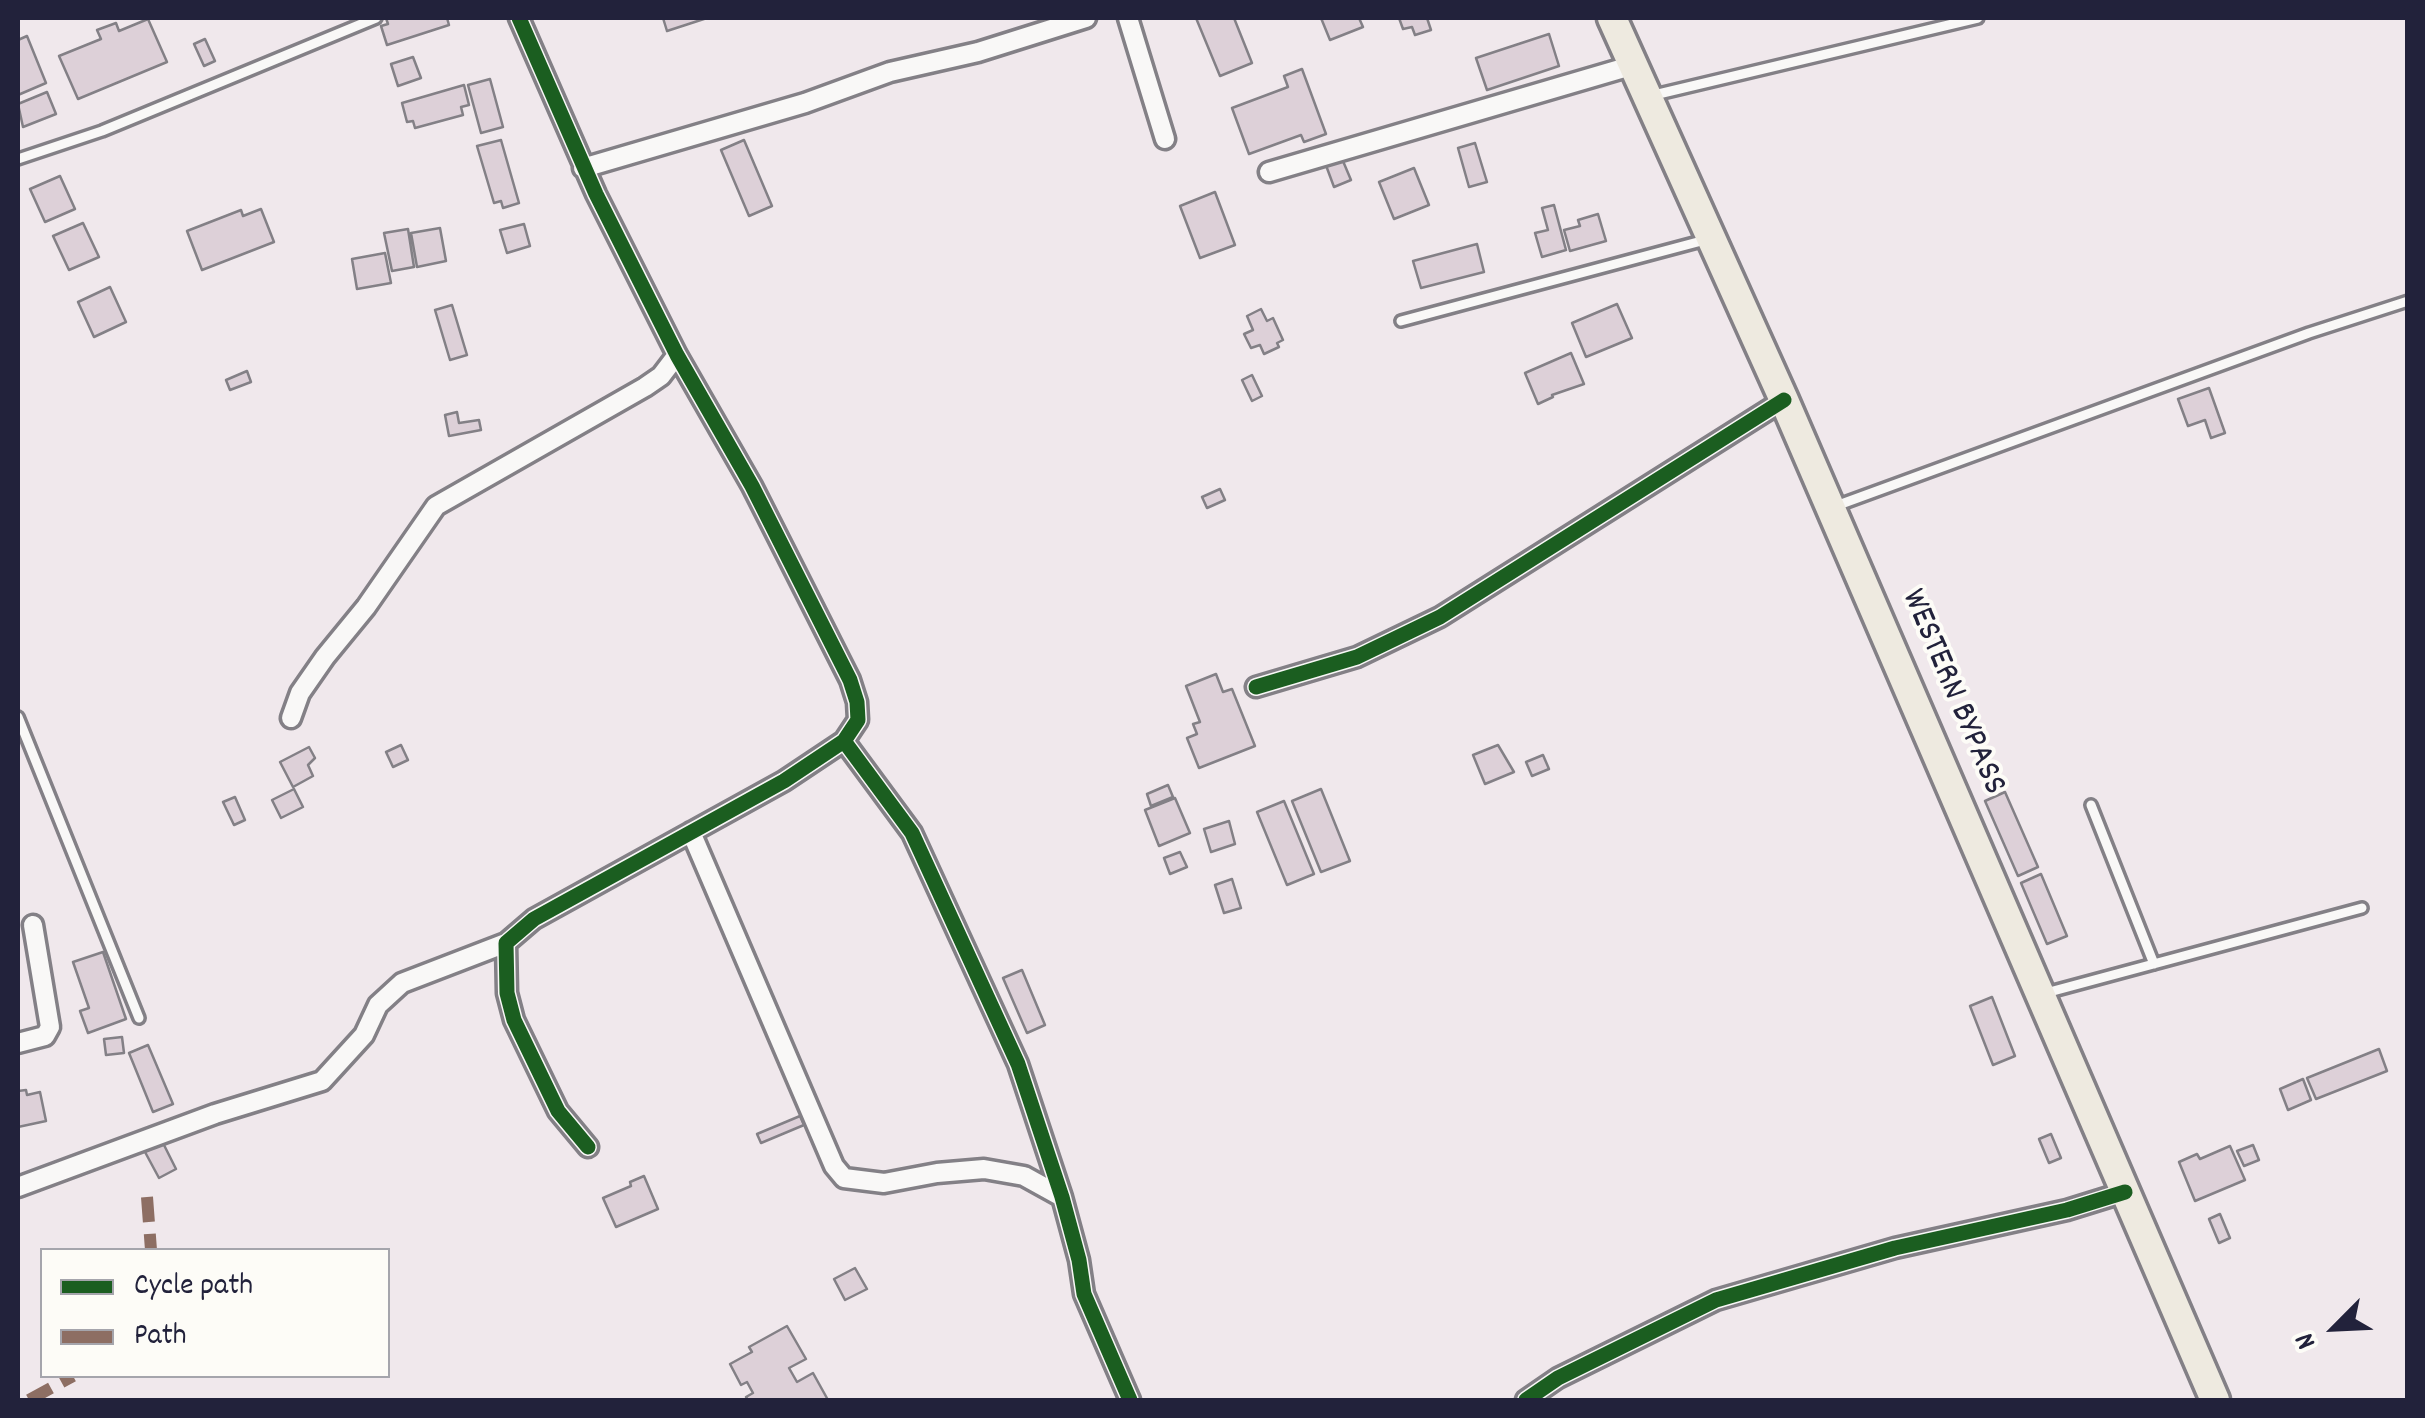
<!DOCTYPE html>
<html>
<head>
<meta charset="utf-8">
<style>
  body { margin:0 }
  #map { position:relative; width:2425px; height:1418px; overflow:hidden; background:#f0e8ec; font-family:Dekko,sans-serif }
  canvas { display:block }
  .frame { position:absolute; inset:0; border:20px solid #22223b; pointer-events:none }
  .legend { position:absolute; left:40px; top:1248px; width:350px; height:130px; box-sizing:border-box; background:#fdfcf7; border:2px solid #a5a5ac; margin:0; padding:12px 18px; list-style:none; font-size:30px; color:#22223b }
  .legend li { display:flex; align-items:center; gap:20px; height:50px }
  .legend b { width:50px; border:2px solid #a5a5ac }
  .north { position:absolute; left:2285px; top:1278px; width:100px; height:100px; -webkit-text-stroke:8px #fdfcf7; paint-order:stroke; rotate:246deg; font-size:28px; font-weight:700; line-height:40px; text-align:center; color:#22223b }
  .north::after { content:''; display:block; margin:auto; width:35px; height:45px; background:#22223b; clip-path:polygon(50% 0,100% 100%,50% 72%,0 100%) }
</style>
</head>
<body>
<div id="map">
<canvas width="2425" height="1418"></canvas>
<div class="frame"></div>
<ul class="legend">
<li><b style="height:12px;background:#1b5e20"></b>Cycle path</li>
<li><b style="height:12px;background:#8d6e63"></b>Path</li>
</ul>
<div class="north">N</div>
</div>
<script>
const context = document.querySelector('canvas').getContext('2d');
context.lineJoin = 'round';
function paint(path, color) { context.fillStyle = color; context.fill(path, 'evenodd'); }
function strokePath(path, color, width, dash) { context.strokeStyle = color; context.lineWidth = width; context.lineCap = dash ? 'butt' : 'round'; context.setLineDash(dash || []); context.stroke(path); }
function drawText(font, color, halo, rows, align = 'center') {
  context.font = font + ' Dekko,sans-serif'; context.lineWidth = 8; context.setLineDash([]); context.textBaseline = 'middle'; context.strokeStyle = halo; context.fillStyle = color; for (const [text, x, y, turn = 0] of rows) {
    context.save(); context.translate(x, y); context.rotate((+turn || 0) * Math.PI / 180); context.textAlign = isNaN(turn) ? turn : align; if (halo) context.strokeText(text, 0, 0); context.fillText(text, 0, 0); context.restore();
  }
}
const building = new Path2D(`
  M386 18H447L449 25 387 45 381 26 388 24Z
  M663 18H707L667 31Z
  M1196 18H1234L1252 63 1220 76Z
  M1321 18H1359L1363 27 1330 40Z
  M1399 18H1427L1431 30 1415 35 1412 27 1403 29Z
  M148 19 167 62 78 99 59 56 101 39 97 30 116 23 119 31Z
  M1549 34 1559 66 1487 90 1476 58Z
  M27 36 46 83 18 95V40Z
  M205 39 215 61 204 66 194 44Z
  M413 57 421 78 398 86 391 64Z
  M1302 69 1326 134 1304 142 1301 135 1249 154 1232 108 1288 87 1284 76Z
  M490 79 503 127 481 133 468 85Z
  M464 85 469 105 461 107 463 115 415 128 413 121 407 122 402 103Z
  M47 92 56 114 23 127 18 104Z
  M501 140 519 203 503 208 501 201 494 203 477 146Z
  M744 140 772 206 749 216 721 150Z
  M1475 143 1487 182 1469 187 1458 148Z
  M1340 154 1351 180 1334 187 1324 160Z
  M1414 168 1429 205 1394 219 1379 182Z
  M60 176 75 209 45 222 30 189Z
  M1215 192 1235 245 1200 258 1180 206Z
  M1554 205 1566 250 1542 257 1535 233 1548 230 1542 208Z
  M261 209 274 242 202 270 187 231 241 210 243 216Z
  M1598 214 1606 241 1570 251 1564 230 1580 226 1578 220Z
  M83 223 99 257 69 270 53 236Z
  M524 224 530 246 507 253 500 230Z
  M440 228 446 261 417 267 411 233Z
  M408 229 414 267 392 271 384 233Z
  M1477 244 1484 272 1421 288 1413 261Z
  M385 253 391 283 357 289 352 259Z
  M110 287 126 322 94 337 78 302Z
  M1617 304 1632 338 1586 357 1572 323Z
  M452 305 467 355 450 360 435 310Z
  M1261 309 1267 321 1273 318 1283 340 1277 343 1279 347 1264 354 1260 345 1251 348 1244 334 1253 330 1247 316Z
  M1571 353 1584 384 1552 395 1553 397 1538 404 1525 373Z
  M247 371 251 382 230 390 226 380Z
  M1252 375 1262 396 1252 401 1242 380Z
  M2209 388 2225 433 2211 438 2205 420 2188 426 2178 399Z
  M457 412 459 423 479 420 481 430 449 436 445 415Z
  M1220 489 1225 500 1207 508 1202 497Z
  M1216 674 1223 692 1232 689 1255 746 1199 768 1187 738 1197 734 1193 724 1200 722 1186 686Z
  M401 745 408 760 393 767 386 752Z
  M1498 745 1514 772 1485 784 1473 755Z
  M309 747 315 758 308 765 313 776 293 787 280 762Z
  M1543 755 1549 769 1532 776 1526 762Z
  M1168 785 1173 797 1151 806 1147 794Z
  M294 789 303 807 281 818 272 800Z
  M1321 789 1350 861 1321 872 1292 801Z
  M2005 792 2038 867 2018 876 1985 801Z
  M235 797 245 820 234 825 223 802Z
  M1175 798 1190 833 1159 846 1145 810Z
  M1284 801 1314 874 1287 885 1257 812Z
  M1229 821 1235 844 1211 852 1204 829Z
  M1180 852 1187 867 1170 874 1164 858Z
  M2041 874 2067 936 2047 944 2021 883Z
  M1232 879 1241 908 1224 913 1215 885Z
  M103 952 126 1019 88 1033 80 1011 89 1008 73 962Z
  M1022 970 1045 1025 1027 1033 1003 978Z
  M1992 997 2015 1056 1993 1065 1970 1006Z
  M122 1037 124 1053 106 1055 104 1039Z
  M148 1045 173 1104 153 1112 129 1053Z
  M2379 1049 2387 1071 2316 1099 2307 1078Z
  M2303 1079 2311 1100 2288 1110 2280 1089Z
  M26 1090 27 1095 40 1092 46 1121 18 1127V1091Z
  M800 1116 804 1125 761 1143 757 1134Z
  M2051 1134 2061 1158 2049 1163 2039 1139Z
  M163 1143 176 1169 159 1178 145 1152Z
  M2253 1145 2259 1160 2244 1166 2237 1151Z
  M2230 1146 2245 1180 2195 1201 2179 1162 2197 1154 2200 1159Z
  M644 1176 658 1209 616 1227 603 1198 631 1186 630 1182Z
  M2220 1214 2230 1238 2219 1243 2209 1219Z
  M855 1268 867 1289 845 1300 834 1279Z
  M787 1326 806 1359 789 1368 797 1382 813 1373 828 1400H748L746 1397 753 1393 747 1382 741 1385 730 1364 752 1352 749 1347Z`);
const lane = new Path2D(`
  M1650 96 1978 18
  M18 159 102 131 376 18
  M1401 321 1709 239
  M1833 507 2309 333 2408 301
  M18 717 139 1018
  M2091 805 2154 964
  M2042 994 2362 908`);
const street = new Path2D(`
  M519 18 596 194 677 355 752 486 850 680 857 702 858 720 844 741 784 781 534 919 506 943 507 993 514 1020 558 1111 588 1147
  M1128 18 1165 139
  M583 168 805 103 890 72 978 52 1086 18
  M1269 172 1634 65
  M1256 687 1357 657 1440 617 1784 400
  M291 718 300 693 325 657 366 607 436 506 645 387 661 376 677 355
  M844 741 912 833 1018 1064 1062 1197 1079 1260 1084 1294 1130 1400
  M691 832 834 1166 844 1178 884 1183 937 1173 984 1169 1024 1176 1062 1197
  M18 1043 45 1036 50 1027 33 925
  M18 1187 215 1114 322 1081 364 1035 378 1005 402 983 506 943
  M1526 1400 1558 1378 1716 1300 1895 1248 2067 1210 2125 1192`);
const primary = new Path2D(`
  M1612 18 1784 400 2215 1400`);
const quiet = new Path2D(`
  M147 1197 151 1250
  M29 1400 73 1376`);
const cycleway = new Path2D(`
  M519 18 596 194 677 355 752 486 850 680 857 702 858 720 844 741 784 781 534 919 506 943 507 993 514 1020 558 1111 588 1147
  M1256 687 1357 657 1440 617 1784 400
  M844 741 912 833 1018 1064 1062 1197 1079 1260 1084 1294 1130 1400
  M1526 1400 1558 1378 1716 1300 1895 1248 2067 1210 2125 1192`);
const streetNames = [
  ["WESTERN BYPASS",1951,693,67]
];
paint(building, '#ddd0d8');
strokePath(building, '#838086', 2.5);
strokePath(lane, '#838086', 16);
strokePath(street, '#838086', 25);
strokePath(primary, '#838086', 35);
strokePath(lane, '#f9f8f7', 9);
strokePath(street, '#f9f8f7', 18);
strokePath(primary, '#eeeae0', 28);
strokePath(quiet, '#8d6e63', 12, [25, 12]);
strokePath(cycleway, '#1b5e20', 15);
drawText('35px', '#22223b', '#fdfcf7', streetNames);
</script>
</body>
</html>
